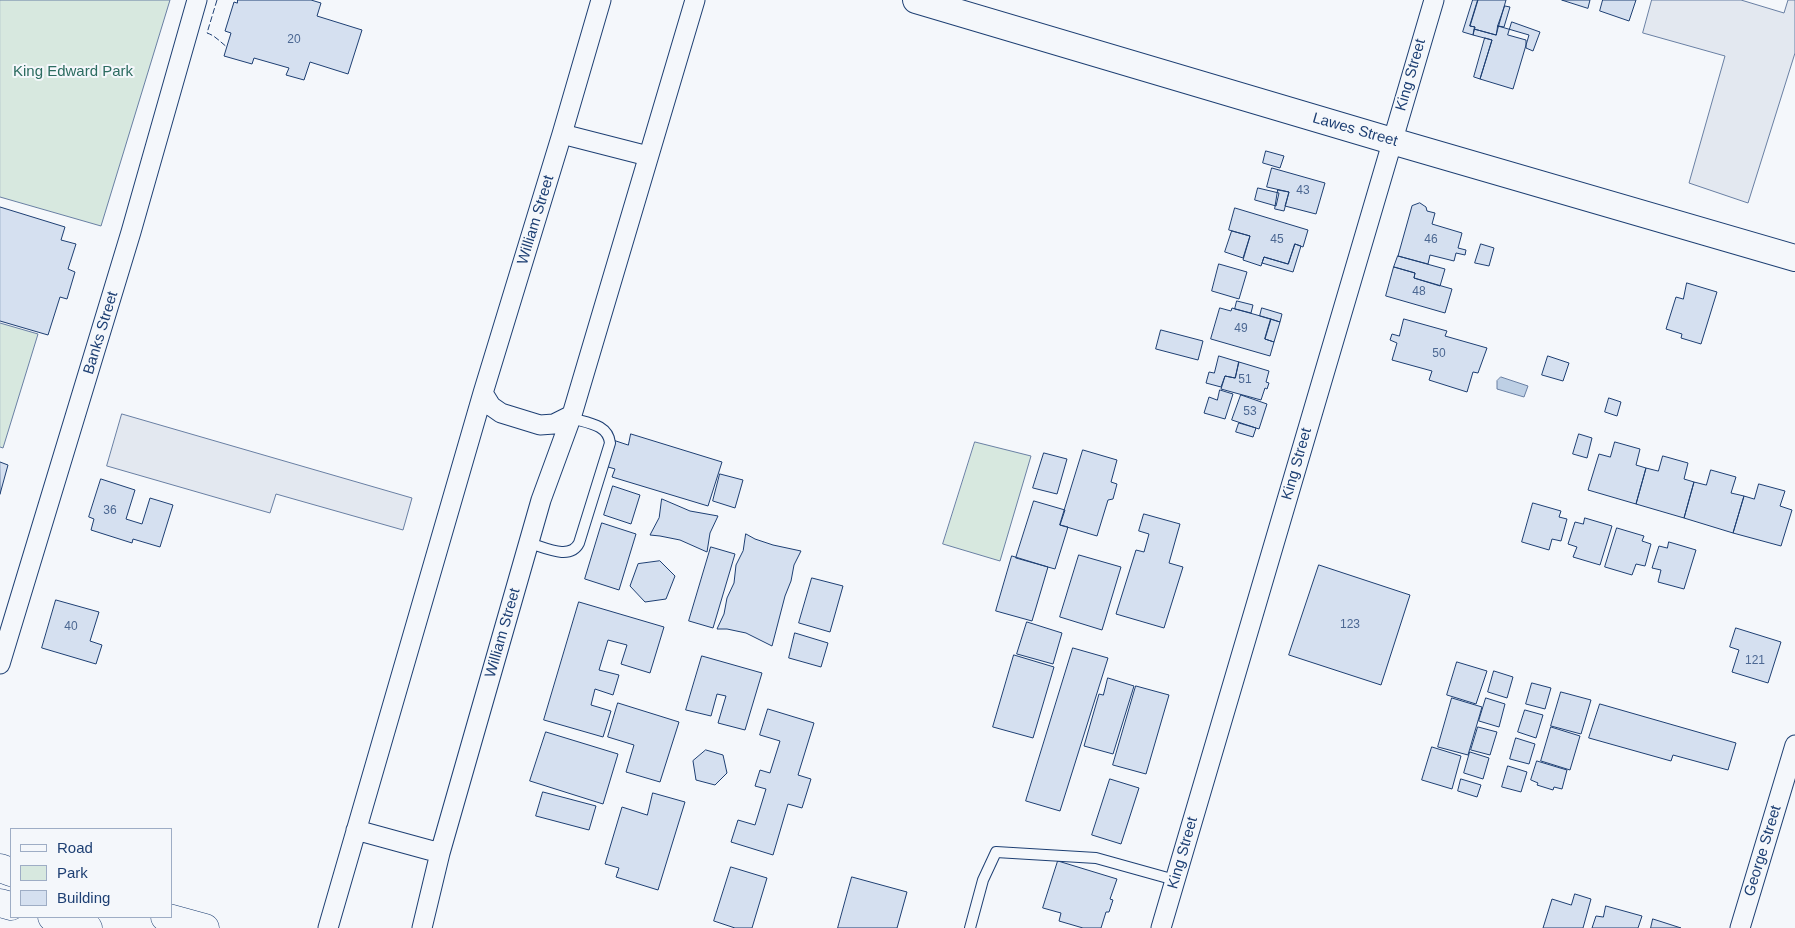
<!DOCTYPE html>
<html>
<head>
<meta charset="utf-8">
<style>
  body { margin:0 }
  #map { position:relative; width:1795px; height:928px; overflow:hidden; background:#f4f7fb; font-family:Arial,sans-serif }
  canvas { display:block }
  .legend { position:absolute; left:10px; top:828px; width:162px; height:90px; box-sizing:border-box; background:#f4f7fb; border:1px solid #9eadc5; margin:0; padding:6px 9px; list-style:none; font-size:15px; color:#1d3f73 }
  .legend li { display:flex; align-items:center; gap:10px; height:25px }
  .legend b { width:25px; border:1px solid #9eadc5 }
</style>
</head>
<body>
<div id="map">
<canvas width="1795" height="928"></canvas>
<ul class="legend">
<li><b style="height:6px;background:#f4f7fb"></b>Road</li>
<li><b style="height:14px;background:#d7e8df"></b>Park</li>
<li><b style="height:14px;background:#d5e0f0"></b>Building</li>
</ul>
</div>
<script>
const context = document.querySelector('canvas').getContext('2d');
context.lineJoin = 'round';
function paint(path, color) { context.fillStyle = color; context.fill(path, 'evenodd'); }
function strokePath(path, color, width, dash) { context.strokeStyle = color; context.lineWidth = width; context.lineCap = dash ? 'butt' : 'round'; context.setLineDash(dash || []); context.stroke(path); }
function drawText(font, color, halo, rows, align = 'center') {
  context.font = font + ' Arial,sans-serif'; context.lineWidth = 4; context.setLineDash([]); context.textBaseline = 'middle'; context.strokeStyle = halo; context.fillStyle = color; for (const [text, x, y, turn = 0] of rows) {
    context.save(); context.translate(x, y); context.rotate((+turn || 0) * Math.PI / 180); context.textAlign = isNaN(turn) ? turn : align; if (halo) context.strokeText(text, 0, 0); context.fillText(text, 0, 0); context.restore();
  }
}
const green = new Path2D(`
  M0 0H170L101 226 0 197Z
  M0 323 38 334 3 448 0 447Z
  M975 442 1031 456 1000 561 943 544Z`);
const parking = new Path2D(`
  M1652 0H1741L1784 13 1788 0H1795V53L1748 203 1689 183 1725 56 1643 33Z
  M122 414 412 498 403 530 276 494 270 513 107 466Z`);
const water = new Path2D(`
  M1501 377 1528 386 1524 397 1497 389V381Z`);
const building = new Path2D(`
  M238 0H311L321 3 317 16 362 30 348 74 310 62 304 80 286 75 289 68 254 58 252 64 224 56 231 33 225 31 234 2 237 3Z
  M1473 0H1478L1470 26 1475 27 1473 35 1463 32Z
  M1478 0H1506L1496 35 1474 29 1475 27 1470 26Z
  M1562 0H1590L1588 8Z
  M1603 0H1636L1629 21 1600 11Z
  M1505 6 1510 7 1504 27 1498 26Z
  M1512 22 1540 32 1533 51 1526 48V40L1508 35Z
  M1498 26 1529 35 1513 89 1480 79 1492 40 1473 35 1474 29 1496 35Z
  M1485 38 1492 40 1480 79 1474 77Z
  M1266 151 1284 156 1280 168 1263 163Z
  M1272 168 1325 183 1316 214 1285 206 1289 192 1267 187Z
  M1258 188 1279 193 1276 206 1255 200Z
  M1278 190 1289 192 1284 211 1275 209Z
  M1420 203 1426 207 1427 211 1435 213 1432 224 1462 233 1458 248 1466 250 1465 255 1456 253 1454 261 1430 255 1428 264 1398 256 1412 206Z
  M0 207 65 227 61 240 76 244 68 269 75 272 67 299 60 297 48 335 0 321Z
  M1235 208 1308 230 1303 247 1295 244 1288 264 1264 257 1261 266 1243 260 1250 236 1229 230Z
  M1232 231 1250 236 1243 258 1225 252Z
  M1295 244 1301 246 1293 272 1262 263 1264 257 1288 264Z
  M1481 244 1494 248 1489 266 1475 263Z
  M1398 256 1445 269 1440 286 1414 278 1415 273 1394 267Z
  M1219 264 1247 272 1239 299 1212 291Z
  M1394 267 1415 273 1414 278 1452 289 1445 313 1386 296Z
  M1687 283 1717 292 1701 344 1681 338 1682 334 1666 329 1676 297 1683 299Z
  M1237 301 1253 305 1251 313 1235 309Z
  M1220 308 1231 311 1232 308 1271 319 1265 339 1274 342 1270 356 1211 339Z
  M1262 308 1282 314 1280 322 1260 316Z
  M1271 319 1280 322 1274 342 1265 339Z
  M1404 319 1447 331 1445 336 1487 348 1478 373 1473 372 1467 392 1429 380 1432 371 1392 360 1397 343 1390 340 1392 334 1399 336Z
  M1161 330 1203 341 1198 360 1156 349Z
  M1219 356 1239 362 1235 378 1225 376 1221 387 1206 383 1209 372 1214 373Z
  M1548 356 1569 363 1563 381 1542 375Z
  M1239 362 1269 371 1266 382 1269 383 1267 389 1265 388 1261 400 1221 389 1225 376 1235 378Z
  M1220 390 1233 394 1225 419 1204 413 1209 397 1217 400Z
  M1241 395 1267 404 1259 429 1232 420Z
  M1609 398 1621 402 1617 416 1605 412Z
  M1239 423 1256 428 1253 437 1236 432Z
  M631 434 722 462 708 506 612 477 615 469 605 466 613 440 628 445Z
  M1579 434 1592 438 1587 458 1573 454Z
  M1615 442 1640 449 1636 465 1646 468 1636 504 1588 490 1599 454 1610 457Z
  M1083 450 1117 460 1111 482 1117 484 1113 499 1108 500 1097 536 1060 525Z
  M1044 453 1067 459 1057 494 1033 488Z
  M1663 456 1688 463 1684 479 1694 482 1684 518 1636 504 1646 468 1658 471Z
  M0 462 8 465 0 494Z
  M1711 470 1736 477 1731 493 1744 496 1733 533 1684 518 1694 482 1706 485Z
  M720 474 743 480 735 508 713 501Z
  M101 479 135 490 126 519 142 524 150 498 173 505 160 547 133 539 132 543 91 530 94 519 89 517Z
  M1759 484 1785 491 1780 506 1792 510 1781 546 1733 533 1744 496 1754 499Z
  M613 486 640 495 631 524 604 515Z
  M662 499 690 511 718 516 710 533 707 552 680 540 660 536 650 535 659 518Z
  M1034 501 1065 510 1060 525 1068 527 1055 569 1016 558Z
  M1533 503 1561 511 1559 517 1567 519 1561 541 1552 539 1549 550 1522 542Z
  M1144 514 1180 524 1169 563 1183 567 1164 628 1116 614 1136 550 1144 552 1149 534 1139 531Z
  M1585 518 1612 526 1600 565 1573 557 1577 547 1568 544 1575 522 1583 524Z
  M602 523 636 534 619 590 585 579Z
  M1617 528 1644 536 1642 541 1651 544 1645 566 1636 564 1632 575 1605 567Z
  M746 534 755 539 773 545 801 551 794 565 791 581 785 596 772 646 746 633 727 629H717L724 614 727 598 734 583 736 565 743 551Z
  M1669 542 1696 550 1684 589 1658 582 1661 570 1652 568 1659 546 1667 548Z
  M711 547 735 554 713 628 689 621Z
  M1079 555 1121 567 1102 630 1060 617Z
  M1012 556 1048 567 1032 621 996 611Z
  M660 561 675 576 666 599 645 602 630 586 638 564Z
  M1319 565 1410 595 1381 685 1289 655Z
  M812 578 843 586 830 632 799 623Z
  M56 600 99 612 90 641 102 645 96 664 42 648Z
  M579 602 664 627 650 673 621 664 627 645 608 640 599 670 619 675 613 695 595 689 591 705 611 711 603 737 544 720Z
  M1027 622 1062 633 1053 664 1017 654Z
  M1736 628 1781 642 1768 683 1732 672 1739 650 1730 647Z
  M795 633 828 643 821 667 789 658Z
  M1073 648 1108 658 1060 811 1026 801Z
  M1014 655 1054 667 1033 738 993 727Z
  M702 656 762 673 745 730 718 723 726 696 717 694 711 716 686 710Z
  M1457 662 1487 671 1476 704 1447 695Z
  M1494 671 1513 677 1507 698 1488 692Z
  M1108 678 1134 686 1113 754 1084 746 1099 694 1103 695Z
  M1532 683 1551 688 1545 709 1526 704Z
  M1136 686 1169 695 1146 774 1113 765Z
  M1561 692 1591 700 1581 734 1551 726Z
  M1452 698 1482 707 1468 755 1438 747Z
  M1486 698 1505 704 1499 727 1479 721Z
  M618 703 679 722 660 782 626 772 634 745 608 737Z
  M1600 704 1736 743 1728 770 1673 755 1671 761 1589 738Z
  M768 709 814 723 798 775 811 779 802 808 788 804 773 855 731 842 738 820 755 825 766 789 755 786 760 770 770 773 780 741 760 735Z
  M1525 710 1543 715 1536 738 1518 732Z
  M1478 727 1497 732 1490 755 1471 750Z
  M1551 727 1580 736 1570 770 1541 761Z
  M546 732 618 754 603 804 530 781Z
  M1516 738 1535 744 1529 764 1510 759Z
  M1432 747 1461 756 1452 789 1422 780Z
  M706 750 723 755 727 773 715 785 696 780 693 761Z
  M1470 752 1489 758 1483 779 1464 773Z
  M1537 761 1567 770 1562 789 1554 787 1553 790 1537 785 1538 783 1531 780Z
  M1508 766 1527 772 1521 792 1502 787Z
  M1110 779 1139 788 1121 844 1092 835Z
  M1461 779 1481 785 1477 797 1458 791Z
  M543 792 596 806 589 830 536 816Z
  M653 793 685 802 658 890 616 877 619 868 605 864 622 807 647 815Z
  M1058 861 1117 879 1110 899 1113 900 1109 912H1106L1101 928H1083L1059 921 1061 913 1043 908Z
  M731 867 767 878 752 928H735L714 921Z
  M852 877 907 892 897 928H838Z
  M1575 894 1591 899 1583 928H1543L1552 899 1571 905Z
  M1606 906 1642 916 1638 928H1592L1596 916 1603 917Z
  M1653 919 1681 928H1651Z`);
const lane = new Path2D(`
  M529 543C544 547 570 561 579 543L610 443C608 424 587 423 571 418
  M970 928 983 880 996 852 1096 858 1175 880`);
const street = new Path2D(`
  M562 134 648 156
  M483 393 491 406 501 413 540 425 554 424 572 415
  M0 664 131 232 197 0
  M356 830 440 853
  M328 928 483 393 562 134 601 0
  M422 928 440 853 541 500 571 418 695 0
  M1161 928 1434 0
  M1740 928 1795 745`);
const secondary = new Path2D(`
  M916 0 1392 141 1795 258`);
const highway = new Path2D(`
  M0 868 11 872
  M0 903 11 906
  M52 917 88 928
  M165 917 205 928`);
const fence = new Path2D(`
  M217 0 207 33C216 36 220 42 227 47`);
const numberNames = [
  ["20",294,40],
  ["43",1303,191],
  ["45",1277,240],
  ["46",1431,240],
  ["48",1419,292],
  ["49",1241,329],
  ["50",1439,354],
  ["51",1245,380],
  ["53",1250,412],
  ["36",110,511],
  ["123",1350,625],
  ["40",71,627],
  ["121",1755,661]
];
const parkNames = [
  ["King Edward Park",73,72]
];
const streetNames = [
  ["King Street",1411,75,-74],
  ["Lawes Street",1355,130,16],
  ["William Street",536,220,-73],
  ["Banks Street",101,333,-73],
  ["King Street",1297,464,-74],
  ["William Street",503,633,-74],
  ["George Street",1763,851,-73],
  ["King Street",1183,853,-74]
];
paint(green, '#d7e8df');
strokePath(green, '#687fa3', 1);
paint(parking, '#e3e8f0');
strokePath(parking, '#687fa3', 1);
paint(water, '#bed0e5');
strokePath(water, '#687fa3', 1);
paint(building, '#d5e0f0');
strokePath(building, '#1d3f73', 1);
strokePath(lane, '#1d3f73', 12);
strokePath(street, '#1d3f73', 21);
strokePath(secondary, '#1d3f73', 28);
strokePath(highway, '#1d3f73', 29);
strokePath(lane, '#f4f7fb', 10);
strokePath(street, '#f4f7fb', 19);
strokePath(secondary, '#f4f7fb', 26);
strokePath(highway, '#f4f7fb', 28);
strokePath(fence, '#1d3f73', 1, [6, 2.5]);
drawText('12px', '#4b6792', null, numberNames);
drawText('15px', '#2c6c60', '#f4f7fb', parkNames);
drawText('15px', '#1d3f73', '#f4f7fb', streetNames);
</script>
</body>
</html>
